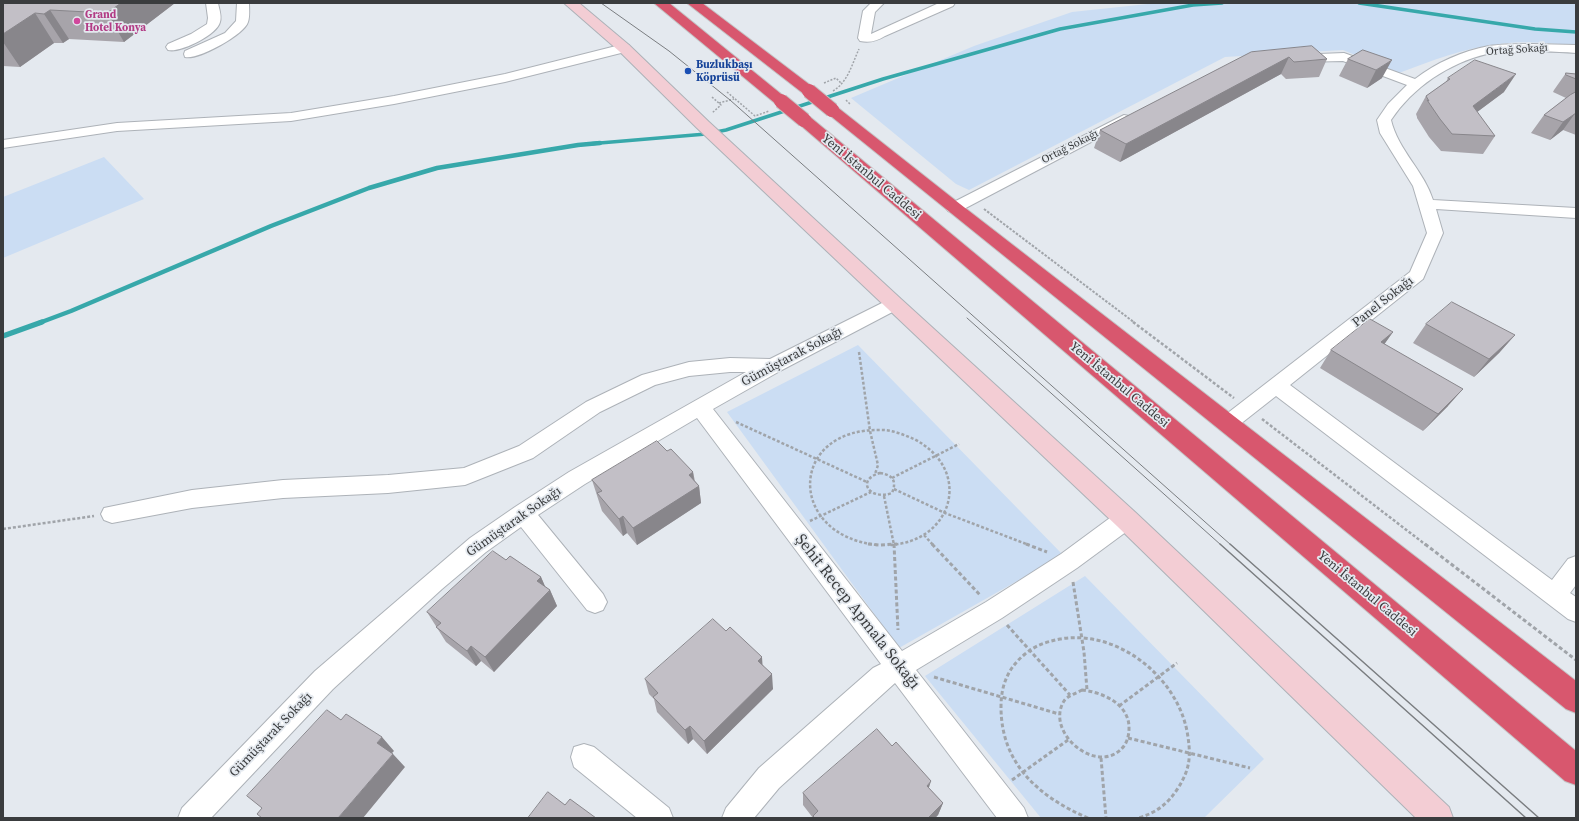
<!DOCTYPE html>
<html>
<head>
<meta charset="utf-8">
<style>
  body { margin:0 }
  #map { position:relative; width:1579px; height:821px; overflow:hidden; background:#e4e9ef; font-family:"Source Serif 4",serif }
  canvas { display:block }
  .frame { position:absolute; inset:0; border:4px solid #3a3c3e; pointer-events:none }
</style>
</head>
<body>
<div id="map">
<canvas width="1579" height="821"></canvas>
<div class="frame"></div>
</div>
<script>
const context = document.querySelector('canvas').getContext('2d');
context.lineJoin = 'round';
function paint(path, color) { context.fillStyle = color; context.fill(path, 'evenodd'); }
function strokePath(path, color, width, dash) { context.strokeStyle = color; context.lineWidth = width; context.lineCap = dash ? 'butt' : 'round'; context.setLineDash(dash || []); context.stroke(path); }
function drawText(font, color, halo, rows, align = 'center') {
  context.font = font + ' "Source Serif 4",serif'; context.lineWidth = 3.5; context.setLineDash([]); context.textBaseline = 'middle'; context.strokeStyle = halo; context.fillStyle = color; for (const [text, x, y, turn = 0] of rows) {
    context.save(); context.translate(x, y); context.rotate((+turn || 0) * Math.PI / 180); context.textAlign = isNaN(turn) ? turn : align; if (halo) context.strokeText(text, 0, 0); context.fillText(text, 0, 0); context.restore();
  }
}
const green = new Path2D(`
  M1157 3H1576V45C1551 44 1524 40 1499 44 1464 48 1431 61 1399 73L1343 50 1225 57 969 190 956 184 851 98 974 46 1072 12Z
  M104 157 144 199 3 258V197Z
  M858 345 1063 555 899 648 727 412Z
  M1085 576 1264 759 1204 818H1041L925 676Z`);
const streamFar2 = new Path2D(`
  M1359 3 1535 29 1576 32
  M588 144 706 134 726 130 883 79 1060 29 1193 5 1222 3`);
const streamFar1 = new Path2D(`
  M39 323 71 311 271 226 369 188 437 168 578 145 600 143`);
const stream = new Path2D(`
  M3 336 42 322`);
const pathFar3 = new Path2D(`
  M824 83 836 78 842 84
  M833 91C848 82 852 64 859 49
  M727 92 755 116 769 111
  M712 97 721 105 712 113
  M719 103 734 99`);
const pathFar2 = new Path2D(`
  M984 209 1135 323`);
const pathFar1 = new Path2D(`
  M1133 322 1234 398
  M859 352 870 431 878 465 875 474
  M1262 419 1426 545
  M736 422 867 482
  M880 473C893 475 897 481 892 493 870 501 855 480 880 473Z
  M892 478 959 444
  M894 489 945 513 1029 545
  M884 496 894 545
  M810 521 871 492
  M3 529 94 516
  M924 535 933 545
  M877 545C786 535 788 427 882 430 893 430 904 435 914 439 974 470 953 543 888 545`);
const path = new Path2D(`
  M868 544 879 545 897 544
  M894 544 898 630
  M932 544 980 595
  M1026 544 1047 552
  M1425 544 1576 660
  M1073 582 1084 652 1087 690
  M1007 625 1070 695
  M934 677 1059 714
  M1082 690C1102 692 1130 704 1129 729 1129 735 1127 742 1124 746 1099 778 1044 733 1064 701 1067 696 1077 693 1082 690Z
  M1119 706 1177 663
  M1128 738 1250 768
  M1101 758 1106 818
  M1012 780 1068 740
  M1088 818C1039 797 1001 764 1001 707 1001 685 1008 668 1025 654 1036 645 1046 642 1060 639 1117 629 1176 676 1187 731 1191 754 1191 768 1178 788 1168 804 1156 813 1138 818`);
const street = new Path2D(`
  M206 3H218C219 9 222 16 220 22 217 35 180 53 168 50L166 47 168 44 191 34 207 24 208 18Z
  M237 3H249C249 9 250 16 248 22 244 35 198 60 185 57L184 54 185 51 225 33 236 21Z
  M871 3H884L875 12 871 34 939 3H955L953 6 885 36C877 41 870 43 860 41L858 38 863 11Z
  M624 44 629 45 630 48 629 51 505 82 394 104 291 121 117 131 3 148V140L117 123 291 113 394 96 505 74Z
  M1532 44 1576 45V53C1554 51 1531 51 1509 53 1502 53 1494 52 1487 54 1449 63 1413 87 1391 120 1398 150 1424 171 1433 200L1576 208V218L1436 209 1443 233 1423 279 1290 385 1552 580 1568 559 1576 556V585L1570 593 1576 597V622L1568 619 1276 396 1234 429 1227 432 1220 429 1217 424 1220 419 1410 272 1427 233 1413 186 1380 133 1377 120 1388 104 1407 85 1343 61 1299 62 1294 61 1293 58 1294 55 1344 53 1415 79C1436 63 1462 51 1489 46 1503 44 1518 44 1532 44Z
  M1124 115 1129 116 1131 119 1129 122 960 211 954 213 948 211 946 208 948 205Z
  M894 298 900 300 903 304 900 308 780 371 713 409 902 651 986 602 1061 554 1118 512 1126 510 1134 512 1137 519 1134 526 1077 568 1002 618 916 670 1024 808 1028 818H997L895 683 779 788 754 818H722L726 808 759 768 873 668 881 664 697 418 585 484 538 515 603 594 607 602 603 610 595 613 587 610 521 527 486 552 442 589 333 689 211 818H178L182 808 315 671 470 538 515 507 569 472 746 372H730L689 376 655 385 600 412 533 458 465 485 388 493 283 498 192 508 112 523 104 520 101 514 104 508 192 490 283 480 388 475 464 468 519 446 586 402 642 375 689 362 730 358 770 359 888 300Z
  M584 744 594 747 669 808 673 818H637L574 767 571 757 574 747Z`);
const secondary = new Path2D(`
  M564 3H579L629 45 709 122 901 299 1135 512 1449 807 1453 818H1416L1117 526 697 128 619 51Z`);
const highway = new Path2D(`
  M654 3H669L786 98 789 101 786 104 781 106 776 104Z
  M687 3H702L814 88 816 91 814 94 809 95 804 94Z
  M832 105 837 107 960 204 1576 681V713L1566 709 827 113 824 110 827 107Z
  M804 115 810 117 1576 751V785L1565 781 798 123 796 120 798 117Z`);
const tramFar1 = new Path2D(`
  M601 3 669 51 730 100 1231 545
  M967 318 1221 545`);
const tram = new Path2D(`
  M1220 544 1526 818
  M1230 544 1539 818`);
const pathBridge = new Path2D(`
  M846 100 850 104`);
const highwayBridge = new Path2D(`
  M809 91 832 110
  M781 101 804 120`);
const wall = new Path2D(`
  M3 3H175L124 42 69 39 63 43H54L20 67 3 66Z
  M1312 46 1327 59 1319 77 1286 79 1281 74 1120 162 1094 148 1100 130Z
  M1363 50 1382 78 1367 88 1339 76 1348 59Z
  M1566 73 1576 74V135L1563 130 1550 140 1531 133 1544 115 1566 98 1553 92 1554 90Z
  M1448 78 1504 92 1477 112 1495 136 1483 154 1441 151 1429 137 1417 118V117L1416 114 1426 96 1446 82Z
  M1426 324 1515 335 1499 353 1474 377 1413 343Z
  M1393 332 1384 344 1448 406 1423 431 1320 368 1331 350Z
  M667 451 693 472 695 481 699 486 701 503 637 545 627 533 623 536 602 511 592 480Z
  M506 560 541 577 545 587 550 590 557 606 494 672 481 661 476 666 446 642 427 612Z
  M763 665 773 689 707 754 693 739 688 744 657 712 654 699 649 694 645 679Z
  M929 788 943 803 938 815 935 818H813L803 805V793Z`);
const shadedWall = new Path2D(`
  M121 3H175L124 42 107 13Z
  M50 10 69 39 63 43 44 14Z
  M35 13 54 43 20 67 3 42V34Z
  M1289 57 1281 74 1120 162 1126 144Z
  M1392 60 1382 78 1367 88 1376 70Z
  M1516 74 1504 92 1461 124 1473 106Z
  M1576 112 1563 130 1550 140 1563 122Z
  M1393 332 1381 349V342Z
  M1515 335 1499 353 1474 377 1489 359Z
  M1463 389 1448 406 1423 431 1438 414Z
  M693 472 695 488 699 486 701 503 637 545 633 528 689 475Z
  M623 516 627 533 623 536 619 519Z
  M541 577 548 593 550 590 557 606 494 672 485 657 537 581Z
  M471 646 481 661 476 666 467 651Z
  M762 657 763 672 758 661Z
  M772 674 773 689 707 754 704 741Z
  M690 726 693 739 688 744 685 730Z
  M382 737 394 751 389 756 377 743Z
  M393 754 405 767 363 818H338Z
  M931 781 927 794V786Z
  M943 803 938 815 935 818H928Z`);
const building = new Path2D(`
  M3 3H121L107 13 50 10 44 14 35 13 3 34Z
  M1312 46 1327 59 1294 62 1289 57 1126 144 1100 130 1251 52Z
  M1363 50 1392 60 1376 70 1348 59Z
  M1475 60 1516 74 1473 106 1495 136 1452 134 1440 119 1427 100 1429 101 1426 96 1450 79 1448 78Z
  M1566 73 1576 74V79L1566 75Z
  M1576 92V113L1563 122 1544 115 1570 95Z
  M1452 302 1515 335 1489 359 1426 324Z
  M1370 319 1393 332 1381 342 1463 389 1438 414 1331 350Z
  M657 441 667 451 671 449 693 472 689 475 699 486 633 528 623 516 619 519 597 493 602 491 592 480Z
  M493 551 506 560 510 556 541 577 537 581 550 590 485 657 471 646 467 651 436 627 441 623 427 612Z
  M713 619 726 631 730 627 762 657 758 661 772 674 704 741 690 726 685 730 653 697 658 693 645 679Z
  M327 710 341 720 346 714 382 737 377 743 393 754 338 818H262L257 814 262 808 247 796Z
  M877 729 892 746 896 742 931 781 927 786 943 803 928 818H815L813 816 818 811 803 793Z
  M548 792 565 805 570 799 596 818H528Z`);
const markers = [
  [77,21,4,"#d1479c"],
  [688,71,4,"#1a4fb4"]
];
const farHotelnames = [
  ["Grand",85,15],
  ["Hotel Konya",85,28]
];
const farStreetnames = [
  ["Ortağ Sokağı",1517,50,-4],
  ["Ortağ Sokağı",1070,147,-27]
];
const farTransitnames = [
  ["Buzlukbaşı",696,65],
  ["Köprüsü",696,78]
];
const streetNames = [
  ["Yeni İstanbul Caddesi",871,177,40],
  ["Panel Sokağı",1383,302,-38],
  ["Gümüştarak Sokağı",792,357,-28],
  ["Yeni İstanbul Caddesi",1119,385,40],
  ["Gümüştarak Sokağı",514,522,-35],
  ["Yeni İstanbul Caddesi",1367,594,40],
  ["Gümüştarak Sokağı",271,735,-46]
];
const nearStreetnames = [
  ["Şehit Recep Apmala Sokağı",857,612,52]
];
paint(green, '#cbddf3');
strokePath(streamFar2, '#37a8aa', 3.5);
strokePath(streamFar1, '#37a8aa', 4.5);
strokePath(stream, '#37a8aa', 5.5);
strokePath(street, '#adb2b8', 2);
strokePath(secondary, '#adb2b8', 2);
strokePath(highway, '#c4c4c5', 2);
strokePath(pathFar3, '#a0a4a9', 1.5, [2, 1.5]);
strokePath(pathFar2, '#a0a4a9', 2, [2.5, 1.5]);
strokePath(pathFar1, '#a0a4a9', 2.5, [3, 2]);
strokePath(path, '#a0a4a9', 3, [4, 2.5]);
paint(street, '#fff');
paint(secondary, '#f3cdd4');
paint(highway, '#d8576e');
strokePath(tramFar1, '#7a7d80', 1);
strokePath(tram, '#7a7d80', 1.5);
strokePath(highwayBridge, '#c4c4c5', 16, []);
strokePath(pathBridge, '#a0a4a9', 1.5, [2, 1.5]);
strokePath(highwayBridge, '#d8576e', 14);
paint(wall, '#a7a4aa');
paint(shadedWall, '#88868b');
paint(building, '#c2bfc6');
strokePath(building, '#88868b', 1);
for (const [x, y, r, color] of markers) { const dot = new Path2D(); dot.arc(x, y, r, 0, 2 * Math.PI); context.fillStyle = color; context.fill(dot); strokePath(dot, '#e4e9ef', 1.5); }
drawText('bold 11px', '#b23c85', '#e4e9ef', farHotelnames, 'left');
drawText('11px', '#3a3c3e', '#e4e9ef', farStreetnames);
drawText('bold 11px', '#164399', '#e4e9ef', farTransitnames, 'left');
drawText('13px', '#3a3c3e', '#e4e9ef', streetNames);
drawText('16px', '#3a3c3e', '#e4e9ef', nearStreetnames);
</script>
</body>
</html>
